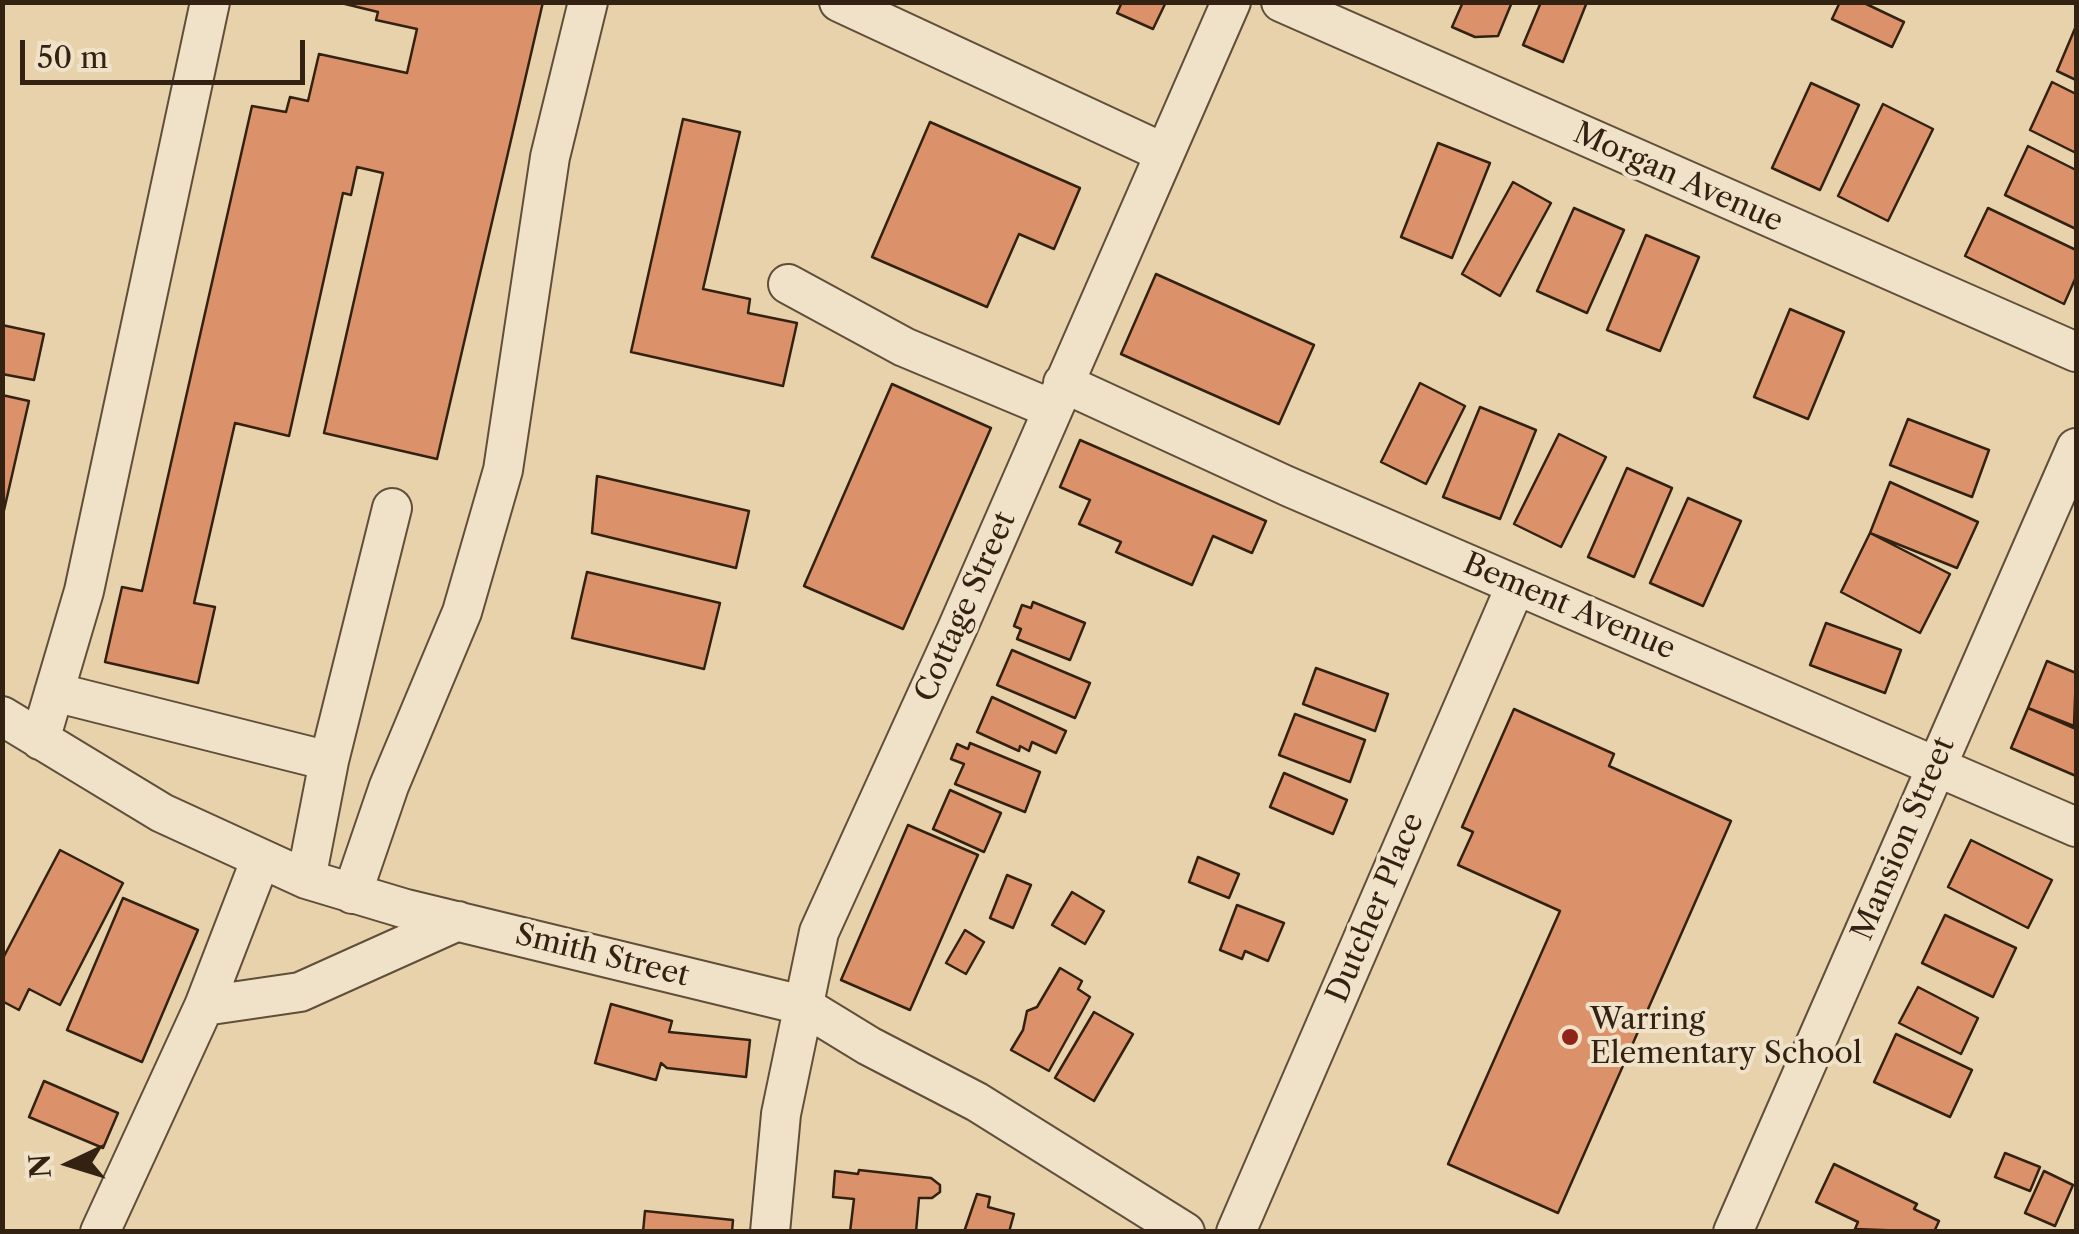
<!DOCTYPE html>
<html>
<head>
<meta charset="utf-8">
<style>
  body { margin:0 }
  #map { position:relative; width:2079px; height:1234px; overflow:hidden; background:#e8d2ac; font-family:"Libre Caslon Text",serif }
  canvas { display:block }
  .frame { position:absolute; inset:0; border:5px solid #332212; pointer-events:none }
  .north { position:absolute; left:20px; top:1114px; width:100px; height:100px; -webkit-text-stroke:8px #f0e2c9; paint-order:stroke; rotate:266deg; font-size:28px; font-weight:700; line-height:40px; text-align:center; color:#332212 }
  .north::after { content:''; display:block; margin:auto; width:35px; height:45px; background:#332212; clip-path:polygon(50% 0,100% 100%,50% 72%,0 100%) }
  .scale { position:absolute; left:20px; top:40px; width:285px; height:45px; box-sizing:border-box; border:5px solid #332212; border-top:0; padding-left:12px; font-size:30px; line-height:35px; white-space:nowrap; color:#332212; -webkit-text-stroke:8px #f0e2c9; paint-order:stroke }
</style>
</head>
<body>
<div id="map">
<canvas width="2079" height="1234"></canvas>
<div class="frame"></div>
<div class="north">N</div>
<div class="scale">50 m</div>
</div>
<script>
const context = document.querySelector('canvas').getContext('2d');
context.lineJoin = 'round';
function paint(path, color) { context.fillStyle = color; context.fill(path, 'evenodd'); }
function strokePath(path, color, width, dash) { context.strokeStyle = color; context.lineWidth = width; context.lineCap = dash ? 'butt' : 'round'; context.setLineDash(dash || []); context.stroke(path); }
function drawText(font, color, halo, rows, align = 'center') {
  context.font = font + ' "Libre Caslon Text",serif'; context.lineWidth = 8; context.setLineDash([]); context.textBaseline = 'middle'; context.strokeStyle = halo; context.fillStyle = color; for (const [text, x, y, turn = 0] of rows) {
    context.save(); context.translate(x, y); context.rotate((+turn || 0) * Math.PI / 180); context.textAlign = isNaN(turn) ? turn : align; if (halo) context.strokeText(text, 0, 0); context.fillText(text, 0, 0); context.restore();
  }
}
const building = new Path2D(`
  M337 2H543L437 459 324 433 383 173 357 167 351 195 343 193 289 436 235 423 194 603 215 607 198 683 105 662 122 587 142 591 252 106 286 112 290 97 308 101 319 54 407 73 417 29 376 20 378 12Z
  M1122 2H1166L1153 29 1117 13Z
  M1463 2H1512L1498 36 1475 37 1452 27Z
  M1541 2H1587L1563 62 1523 45Z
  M1840 2H1862L1904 22 1892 47 1832 19Z
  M2076 26V80L2057 71Z
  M2052 82 2076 94V153L2030 130Z
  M1811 83 1859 105 1820 190 1772 168Z
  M1883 104 1933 129 1888 221 1838 196Z
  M683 119 740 132 703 289 750 299 748 313 797 323 783 386 631 352Z
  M930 122 1080 188 1054 249 1019 234 987 307 872 257Z
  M1438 143 1490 163 1452 258 1401 237Z
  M2028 146 2076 170V229L2005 195Z
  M1513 182 1551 203 1500 296 1462 274Z
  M1574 208 1624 230 1587 313 1537 291Z
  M1988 208 2076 250V277L2064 304 1965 256Z
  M1646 235 1699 257 1660 351 1607 330Z
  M1156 274 1314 345 1279 424 1121 354Z
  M1790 309 1844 332 1808 419 1754 397Z
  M2 325 44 334 34 380 2 374Z
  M1420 383 1465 406 1426 484 1381 462Z
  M892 384 991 428 903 629 804 586Z
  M2 395 29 401 2 519Z
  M1480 407 1536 430 1500 519 1443 497Z
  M1908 419 1989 450 1972 497 1890 465Z
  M1559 434 1606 457 1561 547 1514 524Z
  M1080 440 1266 521 1252 553 1213 536 1192 585 1116 552 1121 542 1079 524 1090 500 1060 487Z
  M1627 468 1672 488 1634 577 1588 557Z
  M597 476 749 511 736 568 592 533Z
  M1890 482 1978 522 1957 568 1870 533Z
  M1688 498 1741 521 1703 606 1650 583Z
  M1870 533 1950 574 1920 633 1841 592Z
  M587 572 720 603 704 669 572 638Z
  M1033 602 1085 623 1070 660 1017 639 1021 629 1014 626 1022 605 1031 608Z
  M1826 623 1901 650 1885 693 1810 665Z
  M1012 650 1090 683 1075 718 997 685Z
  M2047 661 2076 673 2074 726 2028 708Z
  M1316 668 1388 694 1375 731 1303 704Z
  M992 697 1066 731 1056 753 1032 742 1029 751 1020 746 1019 751 977 732Z
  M2028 708 2076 729V776L2011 748Z
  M1514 709 1614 754 1609 766 1731 821 1558 1213 1448 1164 1560 911 1458 865 1473 832 1462 827Z
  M1295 714 1365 740 1350 782 1279 755Z
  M970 743 1040 772 1025 812 955 784 964 764 951 759 957 744 968 749Z
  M1284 773 1347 800 1333 834 1270 807Z
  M950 790 1001 813 984 852 933 829Z
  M908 825 978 855 910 1010 841 980Z
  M1971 840 2052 880 2028 928 1948 887Z
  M60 850 123 883 60 1005 29 989 19 1010 2 1001V960Z
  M1198 857 1239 874 1229 898 1189 882Z
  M1007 875 1031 885 1013 928 990 918Z
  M1072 892 1104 911 1085 944 1052 925Z
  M123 898 198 930 142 1062 67 1030Z
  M1237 905 1284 923 1268 961 1245 951 1242 959 1220 950Z
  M1945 915 2016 948 1993 997 1922 963Z
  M965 930 984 942 966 974 946 963Z
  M1060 968 1082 981 1078 989 1090 997 1049 1071 1011 1050 1023 1030 1027 1011 1037 1007Z
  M1918 987 1978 1018 1961 1054 1899 1023Z
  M611 1004 672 1021 669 1032 750 1040 746 1077 667 1068 661 1063 656 1080 595 1063Z
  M1094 1012 1133 1034 1094 1101 1055 1078Z
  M1896 1034 1972 1070 1950 1117 1874 1082Z
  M44 1081 118 1113 103 1148 29 1117Z
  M2005 1153 2040 1167 2030 1191 1995 1177Z
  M1834 1164 1917 1204 1914 1209 1939 1221 1934 1232 1855 1229 1858 1222 1816 1202Z
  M859 1170 931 1178 940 1185V1192L932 1198H919L916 1232H850L854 1199 833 1197 835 1171 858 1174Z
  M2044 1171 2073 1185 2055 1226 2025 1213Z
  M977 1194 990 1197 988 1207 1014 1214 1009 1232H964Z
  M645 1211 733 1220 732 1232H643Z`);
const minor = new Path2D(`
  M839 2 1164 153
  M1281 2 2076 352
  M788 284 904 347 1052 409
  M1063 383 1287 486 2076 827
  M54 692 329 761
  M2 716 162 813 306 879 406 909 802 1005 869 1046 977 1102 1185 1232
  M40 740 84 591 210 2
  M306 879 329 761 392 508
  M352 894 389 786 462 612 503 470 550 157 588 2
  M204 1006 300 992 458 921
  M100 1232 204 1006 260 861
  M770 1232 781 1114 819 932 957 629 1231 2
  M1236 1232 1516 585
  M1733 1232 2076 448`);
const markers = [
  [1570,1037,10,"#8f2418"]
];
const streetNames = [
  ["Morgan Avenue",1678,178,24],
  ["Cottage Street",966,607,-66],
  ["Bement Avenue",1569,607,23],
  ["Mansion Street",1904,839,-67],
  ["Dutcher Place",1376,908,-67],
  ["Smith Street",602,956,14]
];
const poiNames = [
  ["Warring",1590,1020],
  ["Elementary School",1590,1054]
];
paint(building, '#db926a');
strokePath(building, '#332212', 2.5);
strokePath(minor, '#604e38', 42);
strokePath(minor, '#f0e2c9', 38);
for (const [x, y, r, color] of markers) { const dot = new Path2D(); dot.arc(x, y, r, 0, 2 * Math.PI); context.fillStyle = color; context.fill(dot); strokePath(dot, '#f0e2c9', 4); }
drawText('30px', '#332212', '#f0e2c9', streetNames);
drawText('30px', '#332212', '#f0e2c9', poiNames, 'left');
</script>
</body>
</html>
